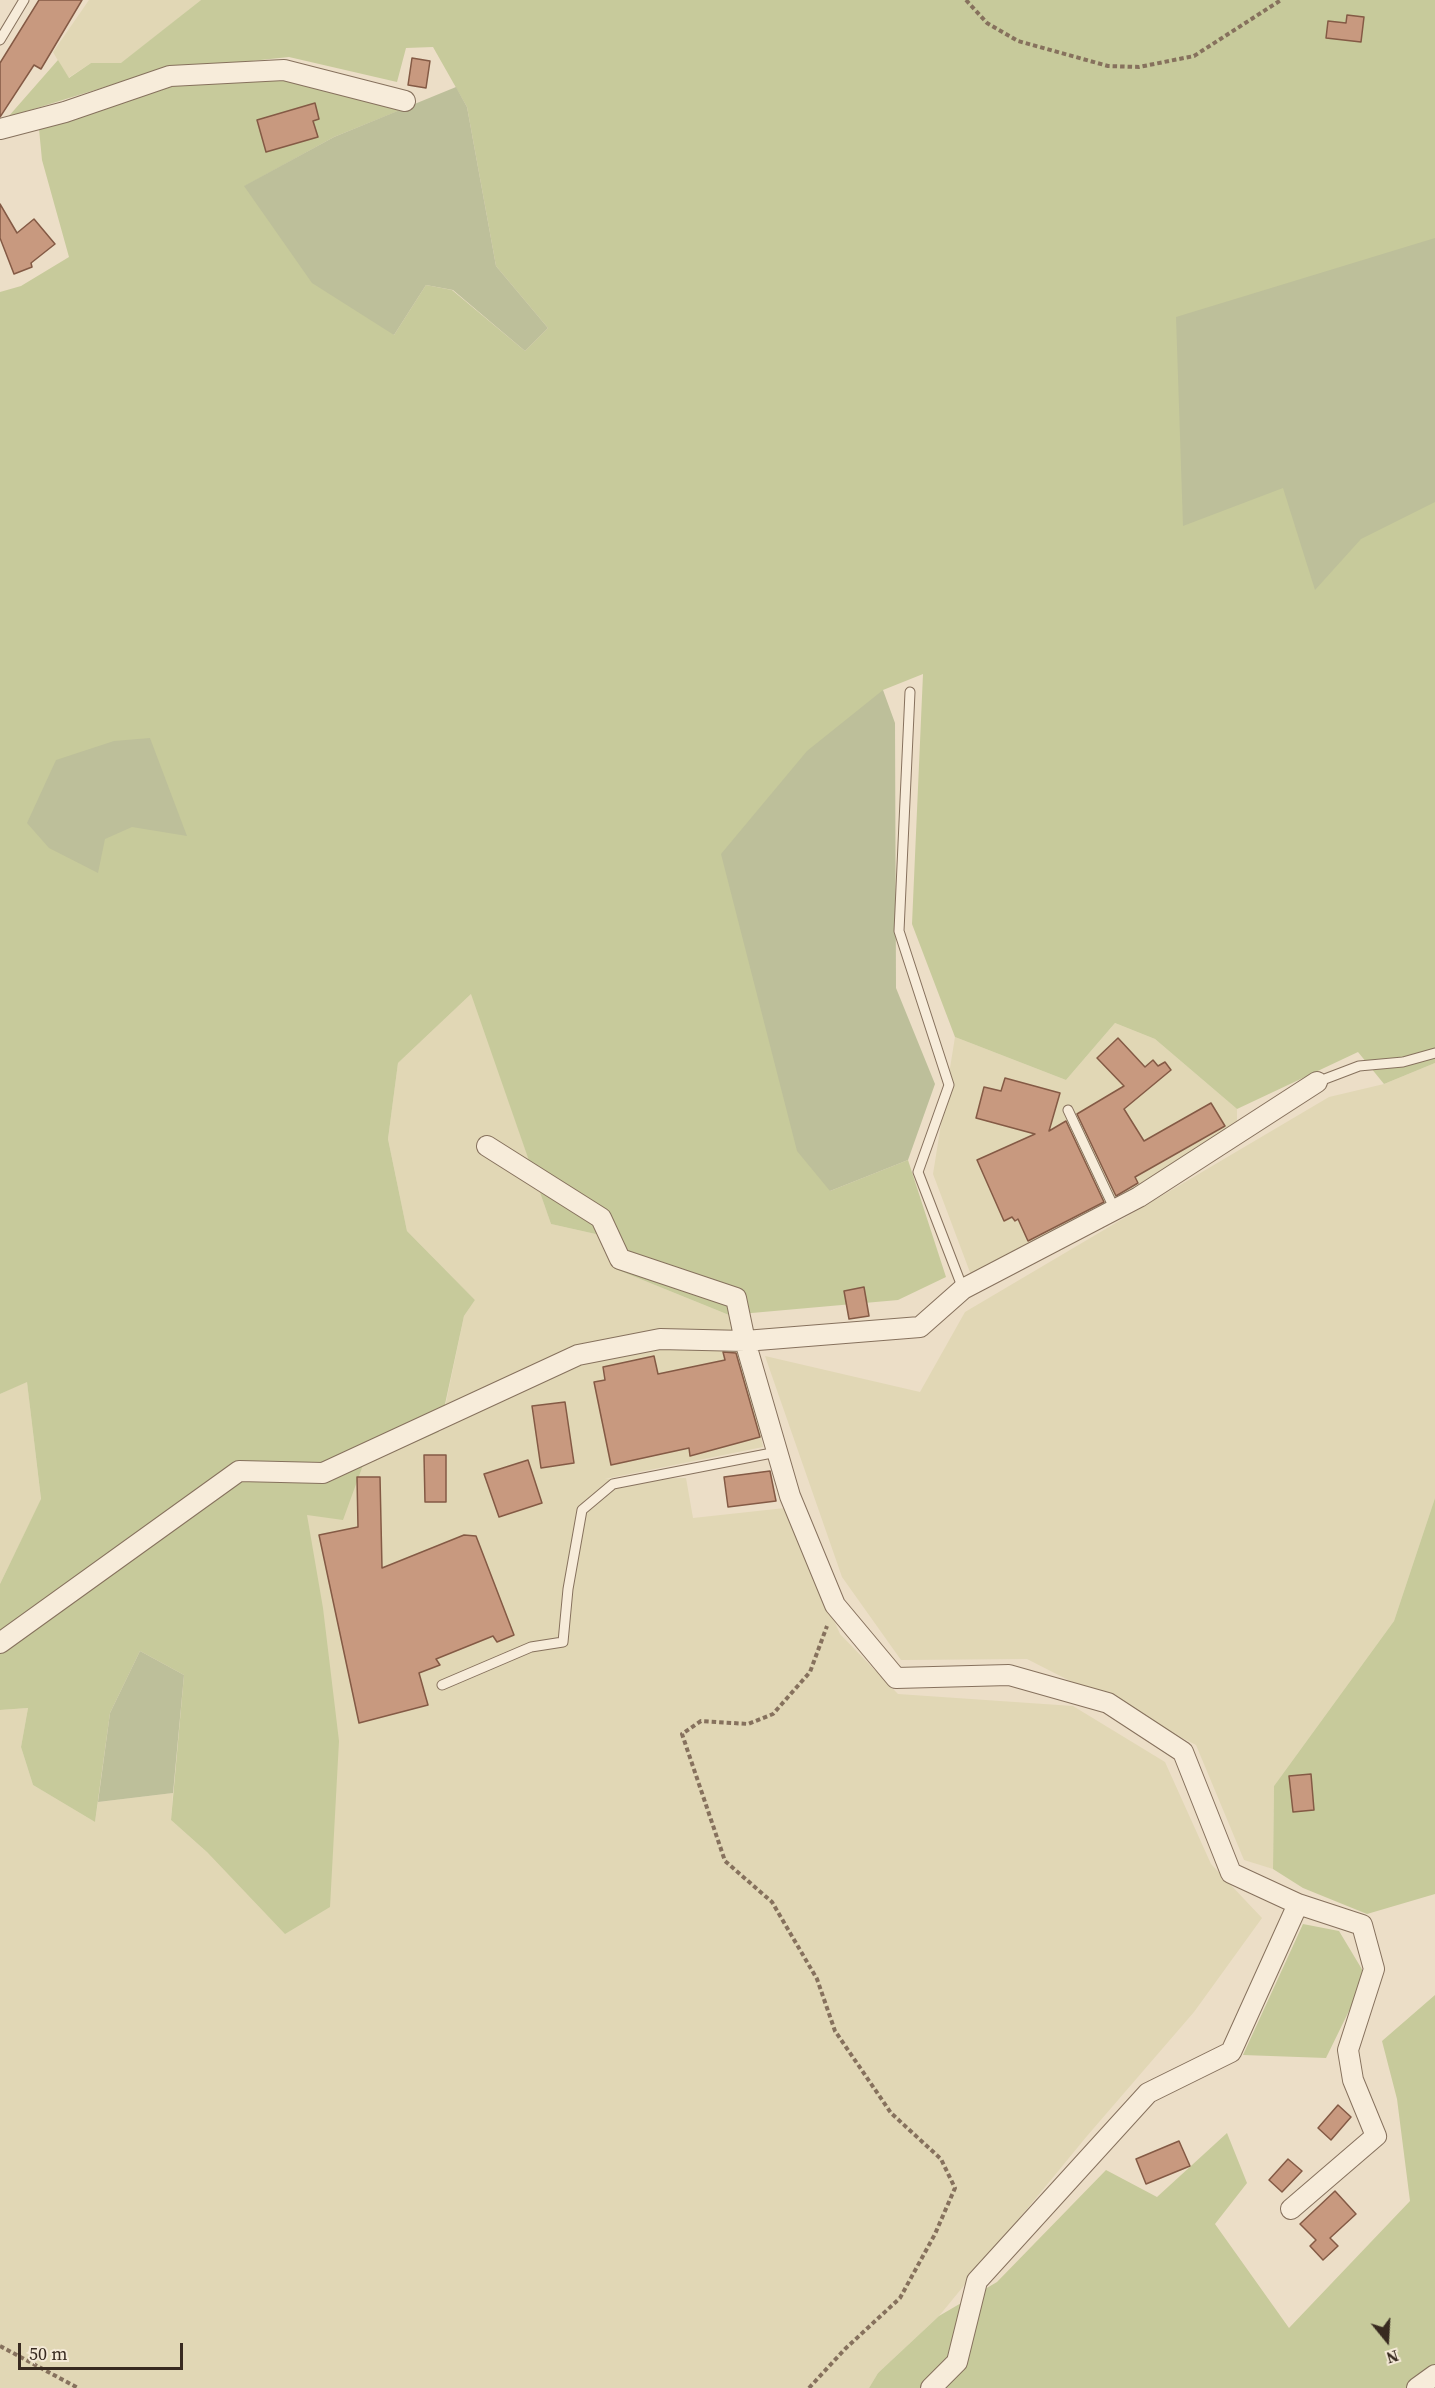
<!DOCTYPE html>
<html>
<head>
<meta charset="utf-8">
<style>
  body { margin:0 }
  #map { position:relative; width:1435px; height:2388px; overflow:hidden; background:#ecdec7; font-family:"Source Serif 4",serif }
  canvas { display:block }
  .north { position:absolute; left:1357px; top:2310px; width:60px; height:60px; -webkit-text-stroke:4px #f4e9d6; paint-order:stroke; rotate:162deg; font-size:16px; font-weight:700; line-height:24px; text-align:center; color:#382a20 }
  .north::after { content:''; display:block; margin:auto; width:21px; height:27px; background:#382a20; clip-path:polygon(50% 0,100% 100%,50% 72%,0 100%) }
  .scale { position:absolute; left:18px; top:2343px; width:165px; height:27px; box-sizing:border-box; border:3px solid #382a20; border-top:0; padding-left:8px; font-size:18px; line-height:21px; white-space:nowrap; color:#382a20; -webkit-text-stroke:4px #f4e9d6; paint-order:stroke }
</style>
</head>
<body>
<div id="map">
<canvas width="1435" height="2388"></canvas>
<div class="north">N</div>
<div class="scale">50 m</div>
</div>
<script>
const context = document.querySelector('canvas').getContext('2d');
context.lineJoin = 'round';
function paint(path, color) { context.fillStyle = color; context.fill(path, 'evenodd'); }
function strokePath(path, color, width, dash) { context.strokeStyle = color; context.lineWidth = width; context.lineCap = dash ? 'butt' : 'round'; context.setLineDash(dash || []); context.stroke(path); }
const farmland = new Path2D(`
  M89 0H201L121 64 91 63 68 78 53 52Z
  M472 993 551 1224 600 1235 613 1268 729 1315 736 1333 587 1343 743 1349 763 1447 605 1479 686 1478 693 1518 785 1508 840 1634 898 1694 1073 1706 1165 1762 1211 1864 1262 1918 1194 2012 1087 2136 939 2316 878 2373 869 2388H0V1710L28 1708 21 1747 33 1785 95 1822 98 1802 173 1793 171 1820 208 1853 307 1515 363 1465 439 1432 572 1347 445 1407 464 1316 475 1300 407 1231 388 1139 398 1063Z
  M1115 1023 1155 1039 1237 1109V1126L1104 1208 971 1275 933 1174 955 1037 1066 1080Z
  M1435 1063V1498L1394 1621 1274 1786 1273 1869 1244 1860 1196 1745 1027 1659 901 1660 842 1577 765 1356 920 1392 965 1312 1329 1097 1384 1084Z
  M27 1381 41 1500 0 1584V1394Z`);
const green = new Path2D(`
  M201 0H1435V1063L1384 1084 1358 1052 1237 1109 1155 1039 1115 1023 1066 1080 955 1037 912 924 923 674 883 690 830 1191 908 1160 946 1277 898 1300 729 1315 613 1268 600 1235 551 1224 471 994 398 1063 388 1139 407 1231 475 1300 464 1316 439 1432 363 1465 343 1520 307 1515 323 1608 339 1741 330 1907 285 1934 208 1853 171 1820 184 1675 140 1651 110 1713 95 1822 33 1785 21 1747 28 1708 0 1710V1584L41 1499 27 1382 0 1394V292L21 286 69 257 42 160 39 129 174 86 280 78 403 109 334 137 245 186 394 335 426 285 452 290 525 351 548 328 496 266 467 107 433 47 406 48 397 82 289 57 156 71 8 117 58 60 69 78 91 63H121Z
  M1435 1498V1894L1367 1914 1303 1888 1273 1869 1274 1786 1394 1621Z
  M1303 1924 1339 1931 1366 1976 1326 2058 1243 2055Z
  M1435 1995V2388H869L878 2373 939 2316 997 2282 1106 2170 1157 2197 1227 2133 1247 2183 1215 2224 1289 2328 1410 2201 1397 2099 1382 2041Z`);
const cemetery = new Path2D(`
  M456 87 467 107 496 266 548 328 525 351 453 290 426 285 394 335 312 283 244 186 334 137Z
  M1435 238V502L1361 539 1315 590 1283 488 1183 526 1176 317Z
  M883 690 895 723 896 988 935 1084 908 1160 830 1191 797 1151 721 854 807 751Z
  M150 738 187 836 132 827 105 839 98 873 49 848 27 823 56 760 114 741Z
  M140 1651 184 1675 173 1793 98 1802 110 1713Z`);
const building = new Path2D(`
  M39 0H82L41 69 34 65 0 117V63Z
  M1347 15 1364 17 1361 42 1326 38 1328 21 1346 23Z
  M412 58 430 61 426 88 408 85Z
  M315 103 319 119 313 121 318 137 266 152 257 120Z
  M0 204 17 233 34 219 55 244 31 263 32 267 14 274 0 238Z
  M1118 1038 1145 1067 1153 1060 1158 1066 1165 1062 1171 1070 1124 1109 1144 1141 1211 1103 1225 1126 1135 1177 1138 1183 1116 1196 1077 1114 1124 1086 1097 1058Z
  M1005 1078 1060 1093 1049 1131 1066 1121 1104 1202 1028 1241 1018 1219 1015 1221 1012 1217 1004 1221 977 1160 1035 1134 976 1118 984 1087 1001 1091Z
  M864 1287 869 1316 849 1319 844 1291Z
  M723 1352 736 1353 760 1437 690 1456 689 1448 611 1465 594 1382 605 1380 603 1367 654 1356 658 1374 725 1360Z
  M565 1402 574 1463 541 1468 532 1406Z
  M424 1455H446V1502H425Z
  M528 1460 542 1503 499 1517 484 1474Z
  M770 1471 776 1501 728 1507 724 1477Z
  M357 1477H380L382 1568 464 1535 476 1536 514 1635 497 1642 493 1636 436 1659 440 1665 419 1673 428 1705 359 1723 319 1535 358 1527Z
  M1311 1774 1314 1810 1293 1812 1289 1776Z
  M1338 2105 1351 2117 1331 2140 1318 2128Z
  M1179 2141 1190 2166 1146 2184 1136 2159Z
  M1288 2159 1302 2171 1282 2192 1269 2180Z
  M1335 2191 1356 2214 1330 2238 1338 2246 1323 2260 1310 2246 1316 2240 1300 2224Z`);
const path = new Path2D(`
  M966 0 987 23 1018 41 1108 66 1139 67 1194 56 1281 0
  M0 2346 78 2388
  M809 2388 845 2349 900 2298 935 2234 955 2188 941 2159 891 2113 835 2031 817 1979 772 1902 725 1861 682 1734 701 1721 748 1724 773 1714 810 1672 827 1626`);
const lane = new Path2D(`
  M0 40 24 0
  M910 692 899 931 949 1085 918 1172 963 1289
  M1317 1082 1359 1066 1403 1062 1435 1053
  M1068 1110 1115 1210
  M442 1685 531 1647 563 1642 568 1589 582 1510 613 1484 777 1452`);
const street = new Path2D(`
  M0 129 65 112 170 76 284 70 405 101
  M487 1146 601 1218 620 1259 736 1298 745 1341 790 1496 835 1605 896 1678 1009 1675 1108 1703 1183 1752 1231 1873 1298 1904 1231 2052 1148 2093 977 2281 957 2362 931 2388
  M0 1643 239 1471 323 1473 578 1355 660 1339 745 1341 920 1327 963 1289 1139 1197 1317 1082
  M1291 2209 1376 2136 1353 2080 1348 2050 1374 1969 1362 1925 1298 1904
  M1417 2388 1435 2375`);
paint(farmland, '#e1d7b5');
paint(green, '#c7ca9b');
paint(cemetery, '#bdbf9a');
paint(building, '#c8997f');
strokePath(building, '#845a45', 1.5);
strokePath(lane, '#86715d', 11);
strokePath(street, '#86715d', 22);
strokePath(path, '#86715d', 4, [4.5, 3]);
strokePath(lane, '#f7ecda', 9);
strokePath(street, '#f7ecda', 20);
</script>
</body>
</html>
